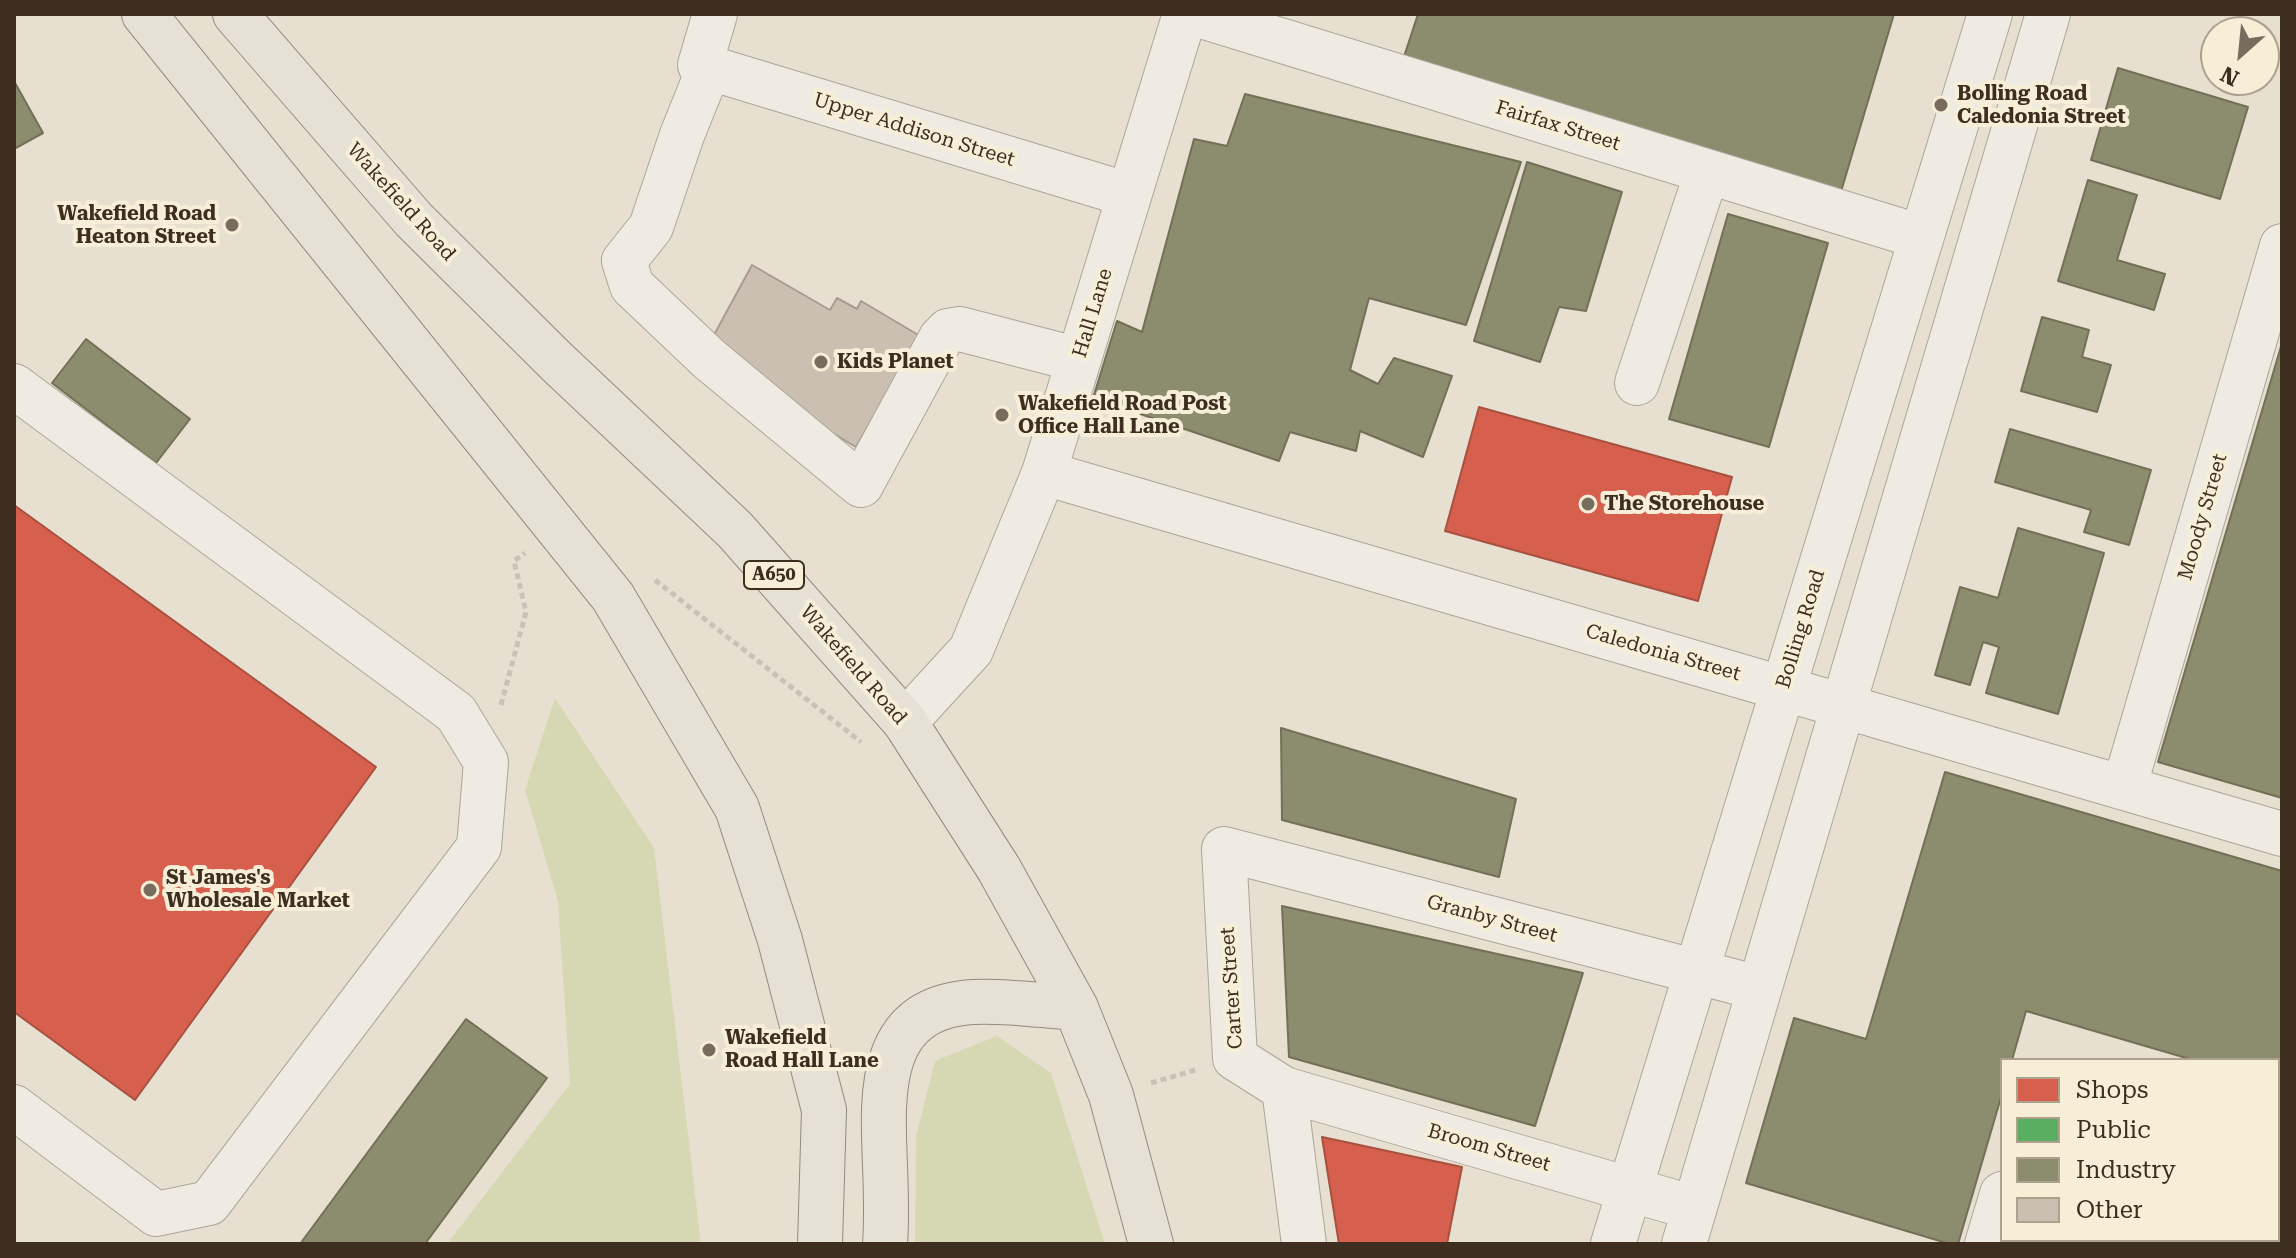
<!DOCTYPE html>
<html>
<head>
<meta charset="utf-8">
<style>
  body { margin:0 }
  #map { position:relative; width:2296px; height:1258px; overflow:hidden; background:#e7e0d1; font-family:"Roboto Serif",serif }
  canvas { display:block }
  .frame { position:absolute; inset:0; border:16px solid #3d2e20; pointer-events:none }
  .legend { position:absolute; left:2000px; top:1058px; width:280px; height:184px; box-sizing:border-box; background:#f7eed8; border:2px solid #ada18e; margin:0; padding:10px 14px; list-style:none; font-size:24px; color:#3d2e20 }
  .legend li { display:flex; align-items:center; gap:16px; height:40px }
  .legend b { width:40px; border:2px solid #ada18e }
  .north { position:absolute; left:2200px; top:16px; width:80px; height:80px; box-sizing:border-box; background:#f7eed8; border:2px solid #ada18e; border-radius:50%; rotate:207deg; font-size:22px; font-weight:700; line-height:32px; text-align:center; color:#3d2e20 }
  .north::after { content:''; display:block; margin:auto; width:28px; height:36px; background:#786c5e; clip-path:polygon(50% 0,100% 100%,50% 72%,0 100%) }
</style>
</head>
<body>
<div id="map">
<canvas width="2296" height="1258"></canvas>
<div class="frame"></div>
<ul class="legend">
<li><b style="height:22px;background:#d6604d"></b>Shops</li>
<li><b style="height:22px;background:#5aae61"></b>Public</li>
<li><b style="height:22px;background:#8c8c6e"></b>Industry</li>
<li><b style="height:22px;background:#cbbfb2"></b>Other</li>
</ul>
<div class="north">N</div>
</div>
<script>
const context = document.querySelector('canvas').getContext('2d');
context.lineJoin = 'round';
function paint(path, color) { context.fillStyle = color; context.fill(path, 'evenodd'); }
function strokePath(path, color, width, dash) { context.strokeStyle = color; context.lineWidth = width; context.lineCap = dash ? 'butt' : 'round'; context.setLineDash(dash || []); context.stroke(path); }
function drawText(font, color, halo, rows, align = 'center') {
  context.font = font + ' "Roboto Serif",serif'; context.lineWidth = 8; context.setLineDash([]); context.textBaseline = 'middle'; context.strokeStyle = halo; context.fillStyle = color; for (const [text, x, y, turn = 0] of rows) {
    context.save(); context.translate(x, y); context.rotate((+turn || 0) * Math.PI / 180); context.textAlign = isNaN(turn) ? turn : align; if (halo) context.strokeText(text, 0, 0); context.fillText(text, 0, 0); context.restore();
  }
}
const green = new Path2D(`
  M555 698 654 848 701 1244H447L570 1084 558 901 525 790Z
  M997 1036 1051 1073 1105 1244H915L916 1137 935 1061Z`);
const shops = new Path2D(`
  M1479 407 1732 477 1698 601 1445 531Z
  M14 505 376 767 135 1100 14 1012Z
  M1322 1137 1462 1167 1447 1244H1339Z`);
const public = new Path2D(`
  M2017 1240H2192L2191 1244H2016Z`);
const industry = new Path2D(`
  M1418 14H1894L1837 205 1398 75Z
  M2118 68 2248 107 2220 199 2091 160Z
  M14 81 43 133 14 149Z
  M1245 94 1521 162 1466 325 1369 298 1350 370 1378 384 1394 358 1452 376 1423 457 1360 431 1356 451 1290 432 1279 461 1093 398 1117 321 1142 332 1194 139 1227 146Z
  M1527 162 1622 192 1586 311 1559 307 1540 362 1474 341Z
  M2088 180 2137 195 2117 260 2165 274 2154 310 2058 281Z
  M1728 214 1828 243 1769 447 1669 419Z
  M2042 317 2089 330 2082 357 2111 365 2097 412 2021 391Z
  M86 339 190 419 156 463 52 383Z
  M2282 343V798L2158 762Z
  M2010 429 2151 470 2129 545 2084 532 2091 510 1995 482Z
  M2018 528 2104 553 2058 714 1986 693 1999 647 1983 642 1970 685 1935 675 1960 587 1998 598Z
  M1281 728 1516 799 1499 877 1282 820Z
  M1945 772 2282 871V1086L2278 1085V1060H2193L2026 1011 2012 1060H2002V1094L1958 1244H1950L1746 1183 1794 1018 1866 1039Z
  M1282 906 1583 973 1535 1126 1289 1057Z
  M466 1019 547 1078 425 1244H300Z`);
const building = new Path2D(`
  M752 265 830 310 837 298 857 309 861 301 920 336 856 447 797 412 708 346Z`);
const path = new Path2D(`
  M655 580 861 742
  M501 705 526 612 514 561 525 553
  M1151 1083 1195 1070`);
const minor = new Path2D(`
  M715 14 700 65 1129 195
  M1195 14 1921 237
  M709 68 682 135 651 227 624 261 632 286 709 359 861 485 941 338 948 331 960 329 1079 360
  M1637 383 1707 172
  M14 386 456 713 486 762 479 847 209 1203 156 1214 14 1107
  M1044 473 2282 834
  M905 722 971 650 1044 473 1185 14
  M2124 788 2282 246
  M1284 1089 1694 1208
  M2278 1141 2282 1143
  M2278 1189 2282 1183
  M1304 1244 1284 1089 1235 1058 1224 849 1759 988
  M1613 1244 1990 14
  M1684 1244 2048 14
  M1987 1244 2002 1194
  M2243 1244 2245 1240`);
const major = new Path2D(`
  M144 14 613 597 737 808 780 940 824 1110 820 1244
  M235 14 414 220 557 362 735 530 905 722 999 869 1076 1008 1111 1095 1151 1244
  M885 1244C887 1217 886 1191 885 1165 882 1092 877 1008 973 1002 1007 1000 1043 1006 1076 1008`);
const markers = [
  [1941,105,8,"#786c5e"],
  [232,225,8,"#786c5e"],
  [821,362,8,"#786c5e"],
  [1002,415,8,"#786c5e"],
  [1588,504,8,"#786c5e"],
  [150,890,8,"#786c5e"],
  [709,1050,8,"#786c5e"]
];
const shields = [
  [774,575,60]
];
const shieldNames = [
  ["A650",774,575]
];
const poiNames = [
  ["Bolling Road",1957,94],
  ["Caledonia Street",1957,117],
  ["Wakefield Road",216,214,"right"],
  ["Heaton Street",216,237,"right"],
  ["Kids Planet",837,362],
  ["Wakefield Road Post",1018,404],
  ["Office Hall Lane",1018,427],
  ["The Storehouse",1604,504],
  ["St James's",166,878],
  ["Wholesale Market",166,901],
  ["Wakefield",725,1038],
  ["Road Hall Lane",725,1061]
];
const streetNames = [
  ["Fairfax Street",1558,126,17],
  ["Upper Addison Street",914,130,17],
  ["Wakefield Road",401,202,48],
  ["Hall Lane",1093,313,-73],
  ["Moody Street",2203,517,-74],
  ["Bolling Road",1801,629,-73],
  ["Caledonia Street",1663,653,16],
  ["Wakefield Road",853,665,49],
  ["Granby Street",1492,919,15],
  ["Carter Street",1232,988,-94],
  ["Broom Street",1489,1148,16]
];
paint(green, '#d6d7b3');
paint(shops, '#d6604d');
strokePath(shops, '#a85140', 2);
paint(public, '#5aae61');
strokePath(public, '#51884e', 2);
paint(industry, '#8c8c6e');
strokePath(industry, '#747057', 2);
paint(building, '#cbbfb2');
strokePath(building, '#a89c90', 2);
strokePath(minor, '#ada599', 46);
strokePath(major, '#928b80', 46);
strokePath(path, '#c8c2b9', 5, [6, 4]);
strokePath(minor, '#efebe3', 44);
strokePath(major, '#e6e1d4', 44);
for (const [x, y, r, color] of markers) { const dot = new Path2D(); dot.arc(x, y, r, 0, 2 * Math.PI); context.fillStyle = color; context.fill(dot); strokePath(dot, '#f7eed8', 3); }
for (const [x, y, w] of shields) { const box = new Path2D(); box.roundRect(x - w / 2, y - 14, w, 28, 6); context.fillStyle = '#f7eed8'; context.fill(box); strokePath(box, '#3d2e20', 2); }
drawText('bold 18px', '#3d2e20', null, shieldNames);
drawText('bold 20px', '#3d2e20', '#f7eed8', poiNames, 'left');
drawText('20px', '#3d2e20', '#f7eed8', streetNames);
</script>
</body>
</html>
